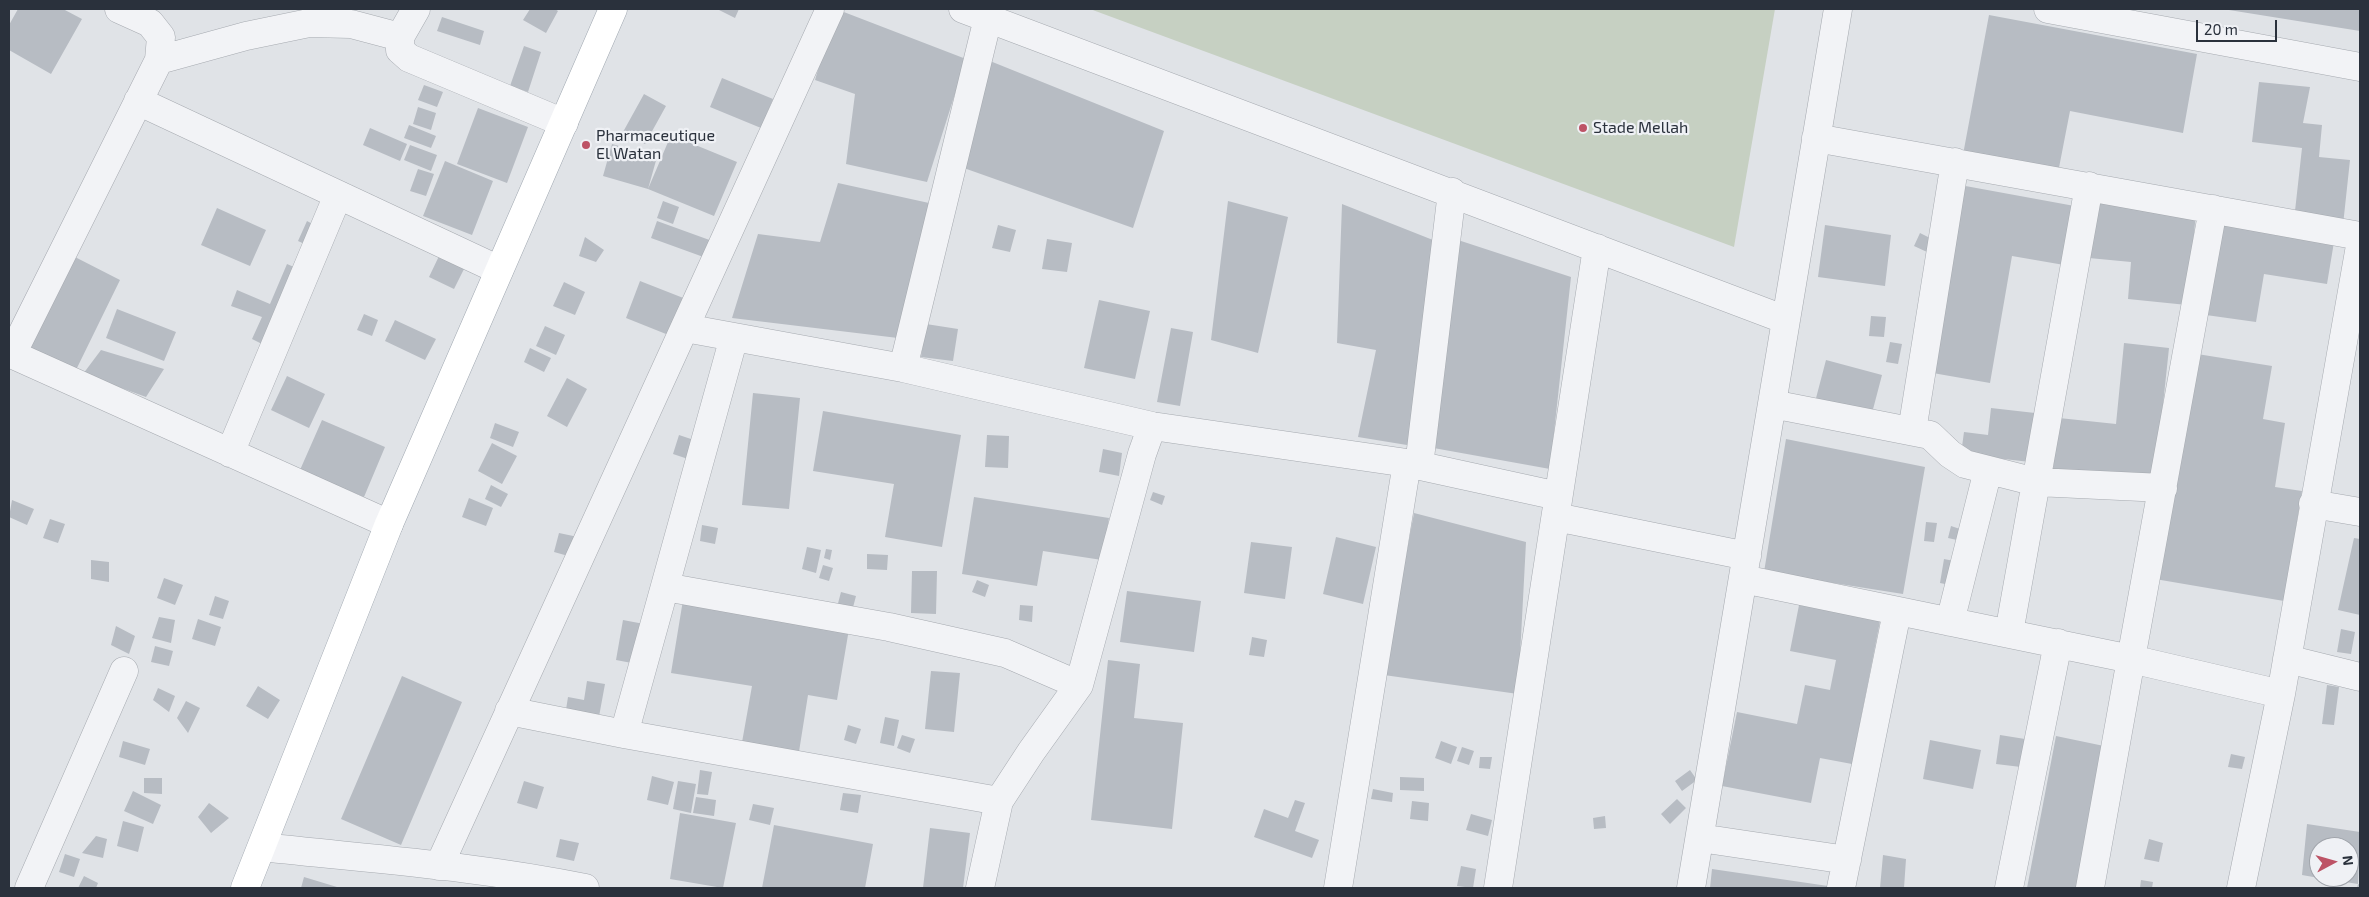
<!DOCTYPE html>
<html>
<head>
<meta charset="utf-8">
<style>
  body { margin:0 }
  #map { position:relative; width:2369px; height:897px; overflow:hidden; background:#e0e3e7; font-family:"Exo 2",sans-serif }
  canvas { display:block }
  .frame { position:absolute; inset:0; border:10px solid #2a313c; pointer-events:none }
  .north { position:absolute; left:2309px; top:837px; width:50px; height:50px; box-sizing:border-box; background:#eff1f5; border:1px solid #a0a4ab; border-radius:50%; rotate:84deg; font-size:14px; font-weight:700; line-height:20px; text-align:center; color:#2a313c }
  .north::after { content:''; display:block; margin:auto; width:18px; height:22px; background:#bd5366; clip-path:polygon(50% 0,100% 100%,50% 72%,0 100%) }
  .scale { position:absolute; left:2196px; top:20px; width:81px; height:22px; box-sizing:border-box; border:2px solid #2a313c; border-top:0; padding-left:6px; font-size:15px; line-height:18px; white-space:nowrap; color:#2a313c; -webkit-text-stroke:4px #eff1f5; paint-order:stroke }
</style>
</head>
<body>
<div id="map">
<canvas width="2369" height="897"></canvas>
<div class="frame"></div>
<div class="north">N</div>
<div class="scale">20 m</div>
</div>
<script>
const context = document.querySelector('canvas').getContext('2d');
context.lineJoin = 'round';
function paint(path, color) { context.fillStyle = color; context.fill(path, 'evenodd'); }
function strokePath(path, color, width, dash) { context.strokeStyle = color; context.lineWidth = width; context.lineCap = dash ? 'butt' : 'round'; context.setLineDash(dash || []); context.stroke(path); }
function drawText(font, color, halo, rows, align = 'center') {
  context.font = font + ' "Exo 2",sans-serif'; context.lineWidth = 4.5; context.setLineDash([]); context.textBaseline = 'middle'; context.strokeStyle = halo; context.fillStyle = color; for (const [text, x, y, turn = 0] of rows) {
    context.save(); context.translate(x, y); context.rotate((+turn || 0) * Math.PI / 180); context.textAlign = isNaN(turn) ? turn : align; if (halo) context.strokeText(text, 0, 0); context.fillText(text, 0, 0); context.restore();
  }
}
const green = new Path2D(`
  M1090 9H1775L1734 247Z`);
const building = new Path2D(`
  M18 9H63L82 19 51 74 9 50V25Z
  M530 9H555L558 11 546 33 523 20Z
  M717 9H739L735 18Z
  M836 9 966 59 927 182 846 164 855 94 815 80Z
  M2229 9H2360V31L2229 10Z
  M1989 15 2197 54 2183 133 2070 111 2057 178 1962 160Z
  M442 17 484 31 480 45 437 31Z
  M524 46 541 52 528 92 510 86Z
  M990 61 1164 131 1133 228 961 167Z
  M722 78 773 99 761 128 710 107Z
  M2259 82 2310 87 2303 123 2322 125 2319 157 2350 160 2343 225 2294 220 2302 148 2252 142Z
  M424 85 443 92 437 107 418 100Z
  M644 94 666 106 645 144 623 132Z
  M418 107 436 113 431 130 413 124Z
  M478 108 528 127 507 183 457 164Z
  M409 125 436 136 431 148 404 138Z
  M370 128 407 144 400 161 363 145Z
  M671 135 737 162 714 216 648 189 603 176 612 144 657 157 648 189Z
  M410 145 437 155 431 171 404 160Z
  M445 161 493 181 472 235 423 216Z
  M418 169 434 174 426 196 410 191Z
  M838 183 929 203 898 338 732 318 758 234 820 242Z
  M1960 185 2080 207 2070 266 2012 256 1990 383 1927 372Z
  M663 201 679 207 673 224 657 218Z
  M1228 201 1288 217 1258 353 1211 340Z
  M2095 202 2196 213 2187 305 2128 299 2131 262 2089 258Z
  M1342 204 1438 242 1413 446 1358 437 1376 350 1337 343Z
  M217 208 266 230 250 266 201 245Z
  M2221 217 2335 236 2327 284 2264 274 2256 322 2206 315Z
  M307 221 320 228 311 247 298 241Z
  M657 221 715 242 709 259 651 238Z
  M998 225 1016 230 1010 252 992 248Z
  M1825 225 1891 235 1885 286 1818 277Z
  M1920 233 1932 239 1927 252 1914 246Z
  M585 237 604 250 596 262 579 256Z
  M1047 239 1072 243 1067 272 1042 269Z
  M1458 240 1571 277 1550 469 1428 447Z
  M440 254 465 267 454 289 429 277Z
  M75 257 120 280 75 372 29 349Z
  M287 264 301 270 268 347 252 339 262 317 231 306 237 290 270 304Z
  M640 281 691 301 676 338 626 318Z
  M564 282 585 292 575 315 553 306Z
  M1099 300 1150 311 1135 379 1084 368Z
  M117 309 176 332 164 361 106 338Z
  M364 314 378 320 372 336 357 330Z
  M1871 316 1886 317 1884 337 1869 336Z
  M395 320 436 339 425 360 385 341Z
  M926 324 958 329 953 361 921 357Z
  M545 326 565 335 556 355 536 346Z
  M1171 328 1193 332 1180 406 1157 402Z
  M1890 342 1902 344 1898 364 1886 362Z
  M2124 343 2169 348 2155 480 2053 469 2059 418 2116 424Z
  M530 348 551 358 544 372 524 362Z
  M101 350 164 369 146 397 83 374Z
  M2191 353 2272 366 2263 419 2285 423 2275 487 2302 491 2284 601 2155 579Z
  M1826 360 1882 375 1871 417 1815 402Z
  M287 376 325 394 309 428 271 410Z
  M567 378 587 389 567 427 547 416Z
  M753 393 800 398 789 509 742 505Z
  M1991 408 2035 413 2030 462 1961 454 1964 432 1988 435Z
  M823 411 961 435 942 547 885 537 894 484 813 471Z
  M322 420 385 447 364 497 300 470Z
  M495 423 519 432 513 447 490 438Z
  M679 435 694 440 688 459 673 454Z
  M987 435 1009 436 1008 468 985 467Z
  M1786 439 1925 467 1903 594 1764 572Z
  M492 443 517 456 502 484 478 471Z
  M1103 449 1122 453 1119 476 1099 472Z
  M491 485 508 494 501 507 485 499Z
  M1153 492 1165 496 1162 505 1150 500Z
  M974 497 1109 518 1102 560 1043 551 1037 586 962 574Z
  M469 498 493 508 486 526 462 517Z
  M12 500 34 509 27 525 9 517Z
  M1414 513 1526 542 1518 694 1384 675Z
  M50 519 65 524 58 543 43 538Z
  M1926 522 1937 523 1934 542 1924 541Z
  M702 525 718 528 715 544 700 541Z
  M1951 526 1960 529 1957 540 1948 538Z
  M559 533 578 537 579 559 554 552Z
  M1336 537 1376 547 1363 604 1323 594Z
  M2354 538 2360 539V615L2338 610Z
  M1251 542 1292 547 1285 599 1244 593Z
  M807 547 821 550 816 573 802 569Z
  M826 549 832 550 830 560 824 558Z
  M867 554 888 555 887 570 867 569Z
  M1944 559 1959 562 1955 586 1940 583Z
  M91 560 109 562V582L91 579Z
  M823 565 833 568 829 581 819 578Z
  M912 571H937L936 614 911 613Z
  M164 578 183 585 175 605 157 598Z
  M977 580 989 585 985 597 972 592Z
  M1127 591 1201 601 1194 652 1120 642Z
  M841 592 856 596 851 615 836 611Z
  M215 596 229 601 223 619 209 615Z
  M683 600 849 629 837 700 808 695 798 758 741 748 752 686 671 673Z
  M1800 600 1881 616 1852 764 1820 758 1811 803 1722 786 1737 712 1797 724 1805 685 1830 690 1836 660 1790 651Z
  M1020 605 1033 606 1032 622 1019 620Z
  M159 617 175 620 171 643 152 638Z
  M198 619 221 627 215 646 192 639Z
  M623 620 644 624 637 664 616 660Z
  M116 626 135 636 129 654 111 645Z
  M2341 629 2355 632 2351 654 2337 652Z
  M1252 637 1267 640 1264 657 1249 655Z
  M155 646 173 651 169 666 151 662Z
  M1108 660 1140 664 1134 718 1183 723 1172 829 1091 820Z
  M931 671 960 673 954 732 925 729Z
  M402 676 462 702 401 845 341 819Z
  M587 681 605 684 598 722 565 716 568 697 584 700Z
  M2327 685 2339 687 2334 725 2322 724Z
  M258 686 280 700 268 719 246 706Z
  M158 688 175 696 169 712 153 700Z
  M186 701 200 708 188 733 177 718Z
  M885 717 899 720 894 746 880 743Z
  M848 725 861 729 856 744 844 740Z
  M902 735 915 739 910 753 897 748Z
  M2000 735 2025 739 2021 767 1996 764Z
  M2056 736 2104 746 2077 888H2027Z
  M1930 740 1981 750 1973 789 1923 779Z
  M123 741 150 749 145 765 119 757Z
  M1441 741 1457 747 1451 764 1435 758Z
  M1462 747 1474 751 1469 765 1457 761Z
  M2231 754 2245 757 2242 769 2228 767Z
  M1480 757H1492L1490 769 1479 768Z
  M700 770 712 772 708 795 697 794Z
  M1690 770 1697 780 1682 791 1675 781Z
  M652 776 674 782 668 805 647 800Z
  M1400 777 1424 778V791L1400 790Z
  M144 778H162V794L144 793Z
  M524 781 544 787 537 809 517 803Z
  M678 781 696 784 691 813 673 809Z
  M1373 789 1393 793 1392 802 1371 799Z
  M133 791 161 805 153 824 124 811Z
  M843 793 861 795 858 813 840 810Z
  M696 797 716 800 714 816 693 813Z
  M1677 799 1686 808 1670 824 1661 814Z
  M1295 800 1305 803 1295 831 1319 840 1312 858 1254 837 1264 809 1288 818Z
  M1412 801 1429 803 1428 821 1410 819Z
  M209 803 229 818 211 833 198 817Z
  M753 804 774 808 770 825 749 820Z
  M680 813 736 823 723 888 670 879Z
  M1471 814 1492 820 1488 836 1466 830Z
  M1605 816 1606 828 1594 829 1593 818Z
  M123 821 144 827 138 852 117 846Z
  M2307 824 2360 832 2358 884 2360 885V888H2357L2358 884 2320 878 2349 877V847H2319V878L2302 875Z
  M774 825 873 844 865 888H762Z
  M930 828 970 833 963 888H923Z
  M96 836 107 839 103 858 82 853Z
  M560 839 579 843 574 861 556 857Z
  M2149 839 2163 843 2159 862 2144 859Z
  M65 854 80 859 74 877 59 872Z
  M1883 855 1906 859 1904 888H1880Z
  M1461 866 1476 869 1473 888 1457 886Z
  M1712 869 1828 886 1827 888H1710Z
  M84 876 98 883 96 888H78Z
  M304 877 337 887 301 888Z
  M2141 880 2153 882 2152 888H2140Z`);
const minor = new Path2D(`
  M416 9 400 37V50L409 58 564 123
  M963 9 1786 320
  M2048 9 2360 67
  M159 60 246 36 309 23 351 24 400 37
  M138 101 499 270
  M1816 138 2360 236
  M685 328 903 368 988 18
  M9 353 389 524
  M12 354 159 60 161 37 150 23 119 9
  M903 368 1152 426
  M1772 404 1930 435 1950 454 1965 464 2036 482 2163 488
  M1912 431 1955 162
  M230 453 338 195
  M1419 466 1452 192
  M2313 504 2360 512
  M1556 517 1747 556
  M1743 579 2131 659 2213 209
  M665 587 889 627 1005 653 1079 685
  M1950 622 1988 470
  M2009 633 2089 186
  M2287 659 2360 677
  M509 711 624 734 999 801
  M624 734 734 337
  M1700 838 1847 860
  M262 847C370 859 479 866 585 888
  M439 866 830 9
  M29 888 124 671
  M980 888 999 801 1031 752 1079 685 1142 454 1152 426 1407 463 1558 496
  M1338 888 1407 463
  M1498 888 1597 248
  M1691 888 1838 9
  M1841 888 1897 612
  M2009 888 2058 643
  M2090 888 2131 659 2281 694
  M2241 888 2281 694 2360 246`);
const major = new Path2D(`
  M245 888 389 524 613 9`);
const markers = [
  [1583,128,5,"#bd5366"],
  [586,145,5,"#bd5366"]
];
const poiNames = [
  ["Stade Mellah",1593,128],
  ["Pharmaceutique",596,136],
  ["El Watan",596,154]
];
paint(green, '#c6d0c2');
paint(building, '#b7bcc3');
strokePath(minor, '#a6aab0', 29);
strokePath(major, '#a0a8b1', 29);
strokePath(minor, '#f2f3f6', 28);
strokePath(major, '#fff', 28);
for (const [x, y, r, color] of markers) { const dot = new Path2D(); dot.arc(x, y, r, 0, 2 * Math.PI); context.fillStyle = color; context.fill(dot); strokePath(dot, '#eff1f5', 2); }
drawText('16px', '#2a313c', '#eff1f5', poiNames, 'left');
</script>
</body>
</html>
